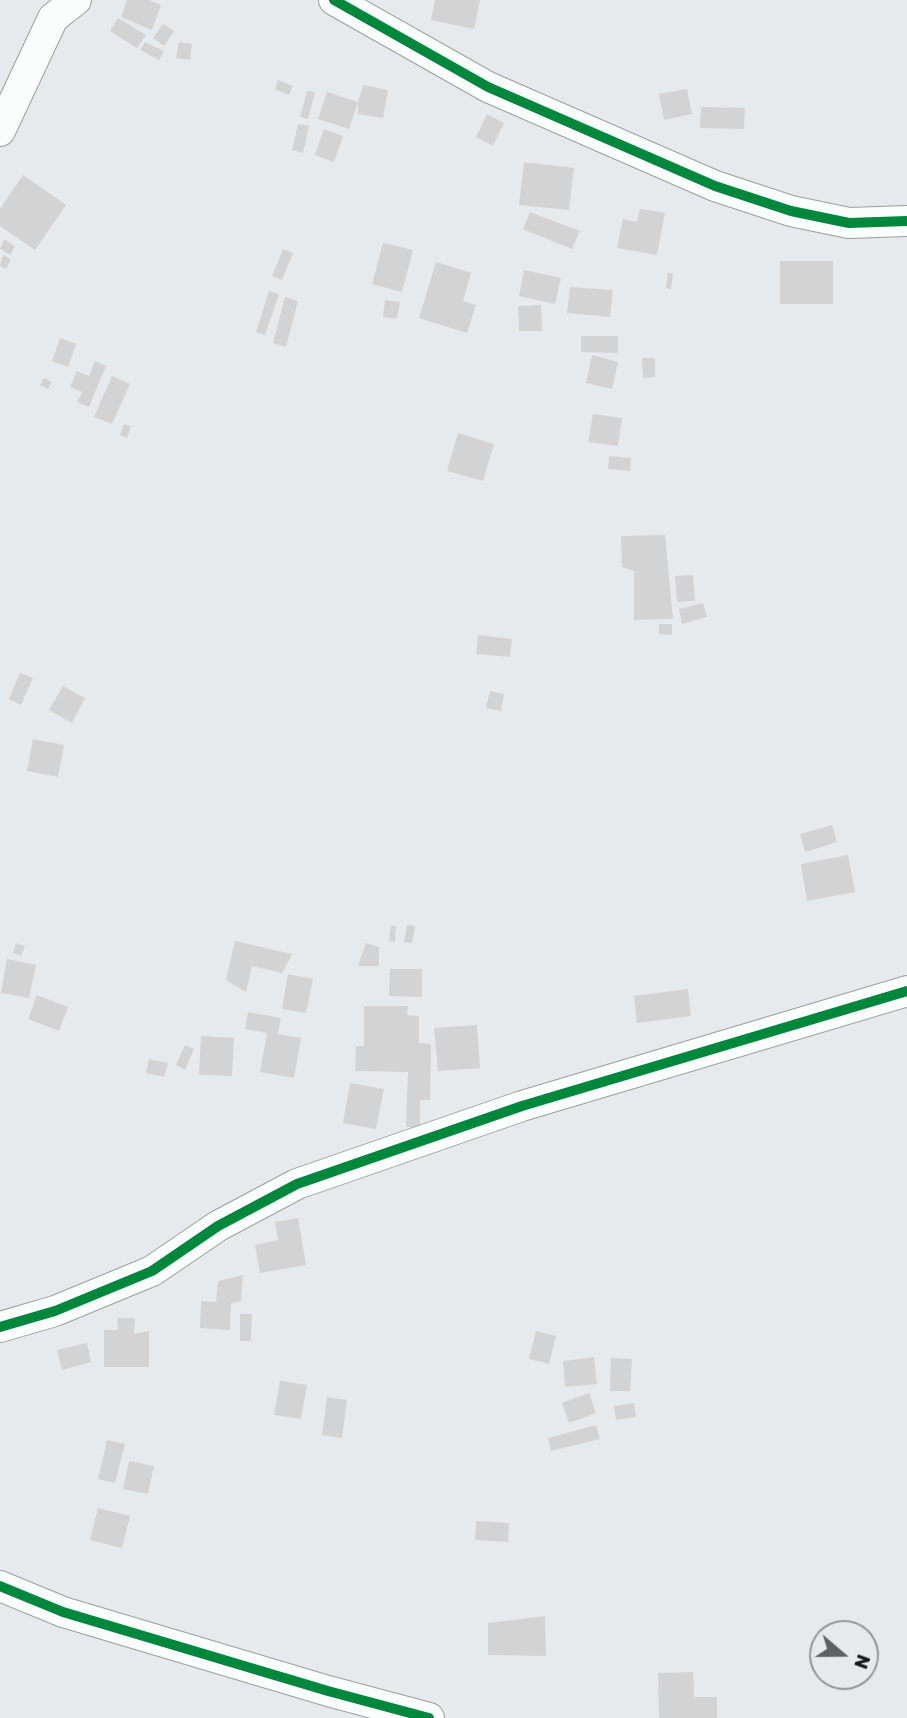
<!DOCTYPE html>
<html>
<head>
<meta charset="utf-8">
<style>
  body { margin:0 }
  #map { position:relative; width:907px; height:1718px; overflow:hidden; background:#e7eaec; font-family:Rubik,sans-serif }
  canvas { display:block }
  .north { position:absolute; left:809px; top:1620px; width:70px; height:70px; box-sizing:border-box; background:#e6eaed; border:2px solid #939698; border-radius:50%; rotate:110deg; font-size:19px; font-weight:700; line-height:28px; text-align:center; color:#161819 }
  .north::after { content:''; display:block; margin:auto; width:24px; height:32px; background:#5f6263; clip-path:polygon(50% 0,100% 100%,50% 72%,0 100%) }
</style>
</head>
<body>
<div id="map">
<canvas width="907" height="1718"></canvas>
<div class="north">N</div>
</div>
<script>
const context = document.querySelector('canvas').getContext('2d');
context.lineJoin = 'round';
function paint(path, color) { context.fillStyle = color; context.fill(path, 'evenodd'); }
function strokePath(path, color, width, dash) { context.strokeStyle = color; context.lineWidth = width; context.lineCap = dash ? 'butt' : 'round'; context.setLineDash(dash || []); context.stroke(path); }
const building = new Path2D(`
  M127 0H149L161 5 152 30 121 17Z
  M435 0H480L474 29 431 20Z
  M118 18 146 35 137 48 110 31Z
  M163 24 174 31 164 46 153 38Z
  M145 42 164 51 159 60 140 50Z
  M179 42 192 44 190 60 176 58Z
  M278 80 293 86 289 95 275 89Z
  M363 85 388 90 383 118 358 114V102L349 129 318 119 327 92 358 102Z
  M687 89 692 114 664 120 659 94Z
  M307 91 315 92 308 119 300 117Z
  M701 107 745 108 744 129 700 128Z
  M487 114 504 123 493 146 476 137Z
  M298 124 309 126 303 153 292 150Z
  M324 129 343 136 334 162 315 155Z
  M524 162 574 168 569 210 519 205Z
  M23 175 66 205 35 250 0 226V209Z
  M640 209 665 213 657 255 617 248 623 219 637 222Z
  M530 212 580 231 572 249 523 229Z
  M4 239 15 246 10 255 0 249Z
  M383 243 413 250 402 292 372 284Z
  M283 249 293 253 282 280 272 276Z
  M3 255 11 259 6 269 0 266Z
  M780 261H833V304H780Z
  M436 262 471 273 463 301 476 305 467 333 419 318Z
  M524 270 561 278 555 304 519 296Z
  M668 273 673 274 671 289 666 288Z
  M570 287 613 290 610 317 567 313Z
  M269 291 279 294 265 335 256 332Z
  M285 297 298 301 286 347 273 343Z
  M385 300 400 302 397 319 383 317Z
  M541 305 542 331H519L518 306Z
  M581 336H618V353L581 352Z
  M60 338 76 344 68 367 52 361Z
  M592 355 618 362 612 389 586 383Z
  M642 358H655V377L643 378Z
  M95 361 106 366 89 407 77 402 82 392 70 387 77 371 89 376Z
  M112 376 130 384 112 424 94 417Z
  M44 378 52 382 48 389 40 385Z
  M593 414 622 418 618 446 588 442Z
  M124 424 131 426 127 438 120 435Z
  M458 433 494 444 483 481 447 471Z
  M609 456 631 458 630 471 608 469Z
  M665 535 673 619 634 620V571L622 567 621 536Z
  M693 575 695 601 677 602 675 576Z
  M703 603 707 617 682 624 679 609Z
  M659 624H672V635L659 634Z
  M478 635 512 639 510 657 476 654Z
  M20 673 33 678 21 705 9 699Z
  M63 686 85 698 72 723 49 710Z
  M490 691 504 694 501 711 486 708Z
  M33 739 64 745 58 777 27 771Z
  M832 825 837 842 805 852 800 834Z
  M848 855 855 892 807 901 801 864Z
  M407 925 415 926 412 943 404 942Z
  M391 926H396L395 942 389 941Z
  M235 941 292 954 282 973 252 966 246 992 226 980Z
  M16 943 25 946 21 956 13 953Z
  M366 943 379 947V966H358Z
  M7 959 36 965 29 998 1 993Z
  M390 969H422V997L389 996Z
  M288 974 313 979 306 1013 282 1009Z
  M688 989 691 1016 637 1023 634 996Z
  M37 995 68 1007 59 1031 28 1019Z
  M364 1006H408L407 1015 419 1016V1043L431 1044 430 1100H420V1127H406L408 1072 355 1071 356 1046H364Z
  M248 1012 281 1018 278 1034 301 1038 294 1078 260 1072 267 1033 245 1029Z
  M477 1025 480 1068 438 1071 434 1028Z
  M201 1036 234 1038 232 1076 199 1075Z
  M185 1045 194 1049 185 1070 176 1065Z
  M149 1059 168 1063 164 1077 146 1073Z
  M350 1083 384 1089 376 1129 343 1123Z
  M298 1218 306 1265 260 1273 255 1245 278 1240 275 1222Z
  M243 1275 241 1301 231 1303 230 1330 200 1328 201 1301 216 1302 218 1281Z
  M240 1314H252L251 1341H240Z
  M117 1318H135L134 1334 149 1331V1367H104V1330H118Z
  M536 1331 556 1336 549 1364 529 1359Z
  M87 1343 91 1362 62 1370 57 1350Z
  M594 1357 597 1384 565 1387 563 1361Z
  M611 1358 632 1359 630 1391H610Z
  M280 1381 307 1385 301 1419 274 1415Z
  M589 1393 596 1413 569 1423 562 1403Z
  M327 1397 347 1400 342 1438 322 1435Z
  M634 1403 636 1417 616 1420 614 1406Z
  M596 1425 600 1439 551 1451 548 1438Z
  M107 1440 125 1444 115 1483 98 1479Z
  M129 1461 154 1466 148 1494 123 1489Z
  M98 1508 130 1516 122 1548 90 1540Z
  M476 1521 509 1523 508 1542 475 1540Z
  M545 1616 546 1656 488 1655V1623Z
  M693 1672 694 1697H717V1718H659L658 1673Z`);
const minor = new Path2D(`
  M334 0 488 87 715 186 791 211 849 223 907 221
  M0 131 53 18 76 0
  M0 1327 55 1311 152 1271 218 1226 297 1184 522 1106 907 991
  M0 1586 63 1612 328 1691 429 1718`);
const cycleway = new Path2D(`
  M334 0 488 87 715 186 791 211 849 223 907 221
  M0 1327 55 1311 152 1271 218 1226 297 1184 522 1106 907 991
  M0 1586 63 1612 328 1691 429 1718`);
paint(building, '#d3d3d4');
strokePath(minor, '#9c9ea0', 32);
strokePath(minor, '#fbfcfc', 30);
strokePath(cycleway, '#00873e', 10);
</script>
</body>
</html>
